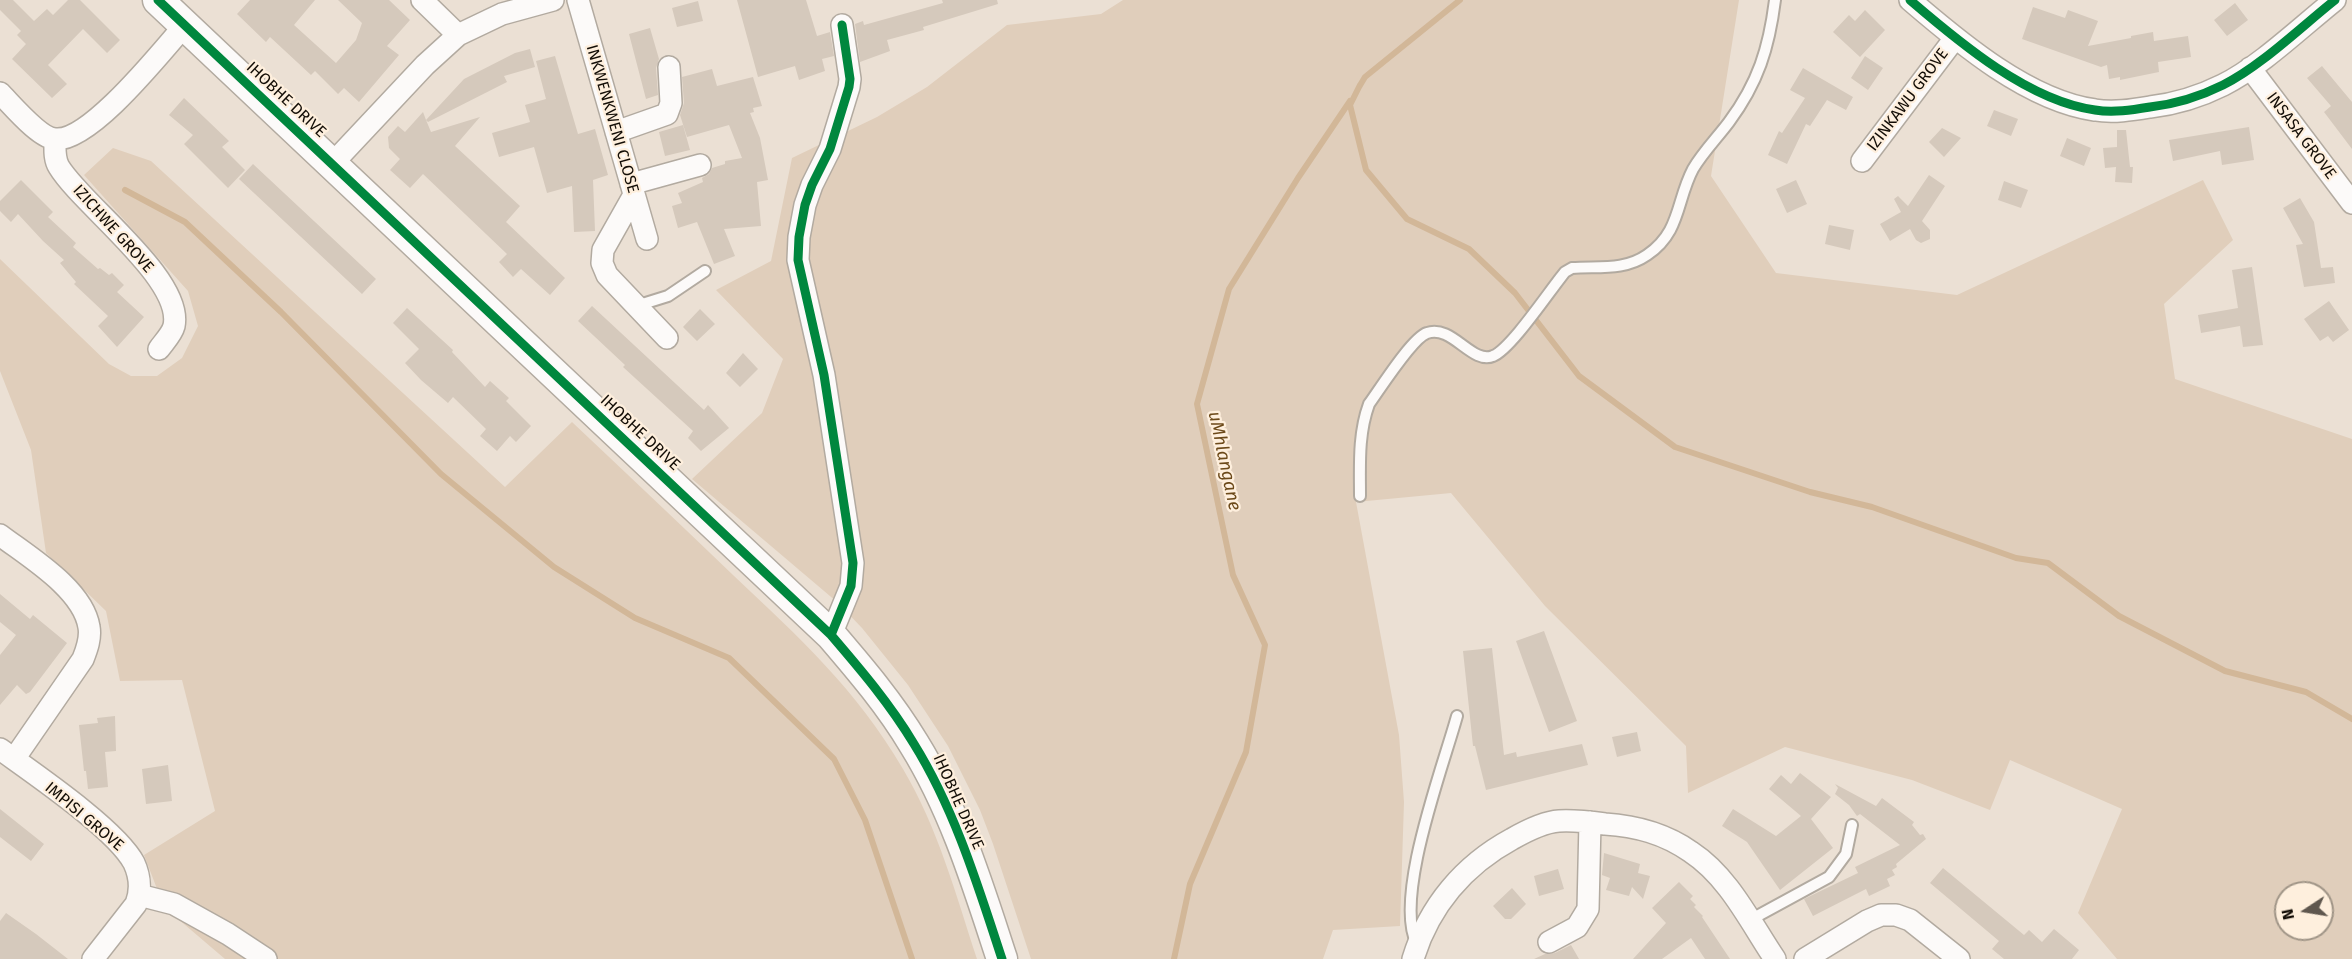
<!DOCTYPE html>
<html>
<head>
<meta charset="utf-8">
<style>
  body { margin:0 }
  #map { position:relative; width:2352px; height:959px; overflow:hidden; background:#ebe0d4; font-family:"Fira Sans",sans-serif }
  canvas { display:block }
  .north { position:absolute; left:2274px; top:881px; width:60px; height:60px; box-sizing:border-box; background:#feefdd; border:2px solid #a09587; border-radius:50%; rotate:258deg; font-size:16px; font-weight:700; line-height:24px; text-align:center; color:#130d06 }
  .north::after { content:''; display:block; margin:auto; width:21px; height:27px; background:#5f574e; clip-path:polygon(50% 0,100% 100%,50% 72%,0 100%) }
</style>
</head>
<body>
<div id="map">
<canvas width="2352" height="959"></canvas>
<div class="north">N</div>
</div>
<script>
const context = document.querySelector('canvas').getContext('2d');
context.lineJoin = 'round';
function paint(path, color) { context.fillStyle = color; context.fill(path, 'evenodd'); }
function strokePath(path, color, width, dash) { context.strokeStyle = color; context.lineWidth = width; context.lineCap = dash ? 'butt' : 'round'; context.setLineDash(dash || []); context.stroke(path); }
function drawText(font, color, halo, rows, align = 'center') {
  context.font = font + ' "Fira Sans",sans-serif'; context.lineWidth = 4.5; context.setLineDash([]); context.textBaseline = 'middle'; context.strokeStyle = halo; context.fillStyle = color; for (const [text, x, y, turn = 0] of rows) {
    context.save(); context.translate(x, y); context.rotate((+turn || 0) * Math.PI / 180); context.textAlign = isNaN(turn) ? turn : align; if (halo) context.strokeText(text, 0, 0); context.fillText(text, 0, 0); context.restore();
  }
}
const green = new Path2D(`
  M1123 0H1739L1711 176 1776 273 1957 295 2203 180 2233 240 2164 304 2175 379 2352 439V959H2117L2078 913 2122 809 2010 760 1990 810 1912 780 1785 747 1688 793 1686 746 1545 606 1451 493 1356 502 1399 735 1404 802 1400 926 1333 930 1323 959H1031L993 844 980 810 948 746 908 685 862 628 837 602 692 479 762 413 783 359 716 290 771 261 792 158 877 117 927 87 1007 25 1101 14ZM2286 893H2322V929H2286Z
  M113 148 151 161 505 487 572 422C626 473 680 524 733 575 800 638 856 689 903 769 938 828 956 895 977 959H225L164 907 144 855 215 811 182 680 120 681 106 611 46 553 31 450 0 371V259L109 364 131 376H157L182 358 198 326 188 291 84 175Z`);
const stream = new Path2D(`
  M1360 85 1350 105 1366 170 1407 219 1469 249 1515 293 1579 376 1675 447 1810 492 1872 507 2016 558 2048 563 2119 616 2225 671 2306 692 2352 719
  M1359 87 1365 77 1460 0
  M125 190 185 222 281 312 441 474 554 567 635 618 729 658 834 759 865 820 912 959
  M1174 959 1190 884 1246 752 1265 645 1233 575 1197 404 1229 289 1298 178 1350 101`);
const building = new Path2D(`
  M0 0H13L34 21 47 9 53 15 68 0H80L120 40 107 53 83 29 48 65 67 84 52 98 12 59 26 44 17 35 21 31 0 10Z
  M250 0H315L294 25 336 63 356 40 362 23 338 0H389L410 20 387 46 399 55 359 102 344 88 338 94 315 71 311 75 270 37 266 42 237 14Z
  M737 0H806L817 36 830 32 834 56 822 59 825 71 799 80 795 66 758 77Z
  M942 0H997L998 4 923 27 924 30 887 40 890 51 860 62 855 24 863 21 864 25 943 3Z
  M698 1 703 21 677 27 672 8Z
  M2235 3 2248 20 2227 36 2214 20Z
  M2033 7 2065 18 2068 10 2098 21 2088 46 2131 38V36L2153 32 2154 41 2188 36 2191 57 2158 62 2159 72 2120 80V77L2109 79 2107 65 2101 67 2022 39Z
  M1865 10 1885 30 1860 57 1833 32 1849 15 1855 21Z
  M650 28 659 59 656 68 658 95 646 99 629 34Z
  M530 49 535 67 504 76 507 82 428 122 426 120 431 132 480 117 455 146 520 206 506 222 565 278 550 295 521 269 513 277 499 262 507 254 423 174 410 188 390 170 400 159 389 148 388 137 398 126 405 132 423 112 426 120 464 79 515 53Z
  M555 56 578 134 595 129 608 175 593 180 595 231 574 232 572 186 547 193 534 147 499 157 492 133 530 122 525 105 546 99 536 61Z
  M1865 56 1883 68 1868 90 1851 78Z
  M2322 66 2352 102V149L2324 112 2331 106 2307 78Z
  M1803 68 1853 97 1846 110 1827 100 1810 126 1806 124 1787 164 1768 155 1779 131 1782 133 1805 98 1790 90Z
  M712 69 717 86 753 77 762 106 753 108 754 112 750 113 760 138 768 180 757 182 761 226 724 229 735 256 714 264 697 222 678 228 672 206 682 203 678 193 703 182 702 178 709 174 712 168 725 164V161L742 158 729 125 687 137 680 115 684 103 682 77Z
  M184 98 229 141 222 147 245 170 228 188 184 144 193 135 169 115Z
  M1994 110 2018 119 2011 136 1987 126Z
  M683 125 690 150 665 156 659 132Z
  M2249 127 2254 160 2222 165 2220 151 2173 161 2169 140Z
  M1942 128 1961 138 1944 157 1929 142Z
  M2117 130H2126L2130 167H2133L2132 183 2115 182 2116 167 2105 168 2103 148 2117 147Z
  M2067 138 2091 148 2084 166 2060 156Z
  M253 164 376 279 362 294 239 179Z
  M1929 175 1945 186 1922 221 1930 230V239L1921 243 1916 240 1910 229 1890 241 1880 224 1901 212 1894 199 1898 196 1908 206Z
  M21 180 53 212 48 217 76 243 73 247 98 269 100 268 109 275 112 273 124 285 117 292 144 317 117 347 98 326 108 316 74 284 76 282 60 263 64 260 43 241 18 214 11 222 0 211V201Z
  M1796 180 1807 204 1787 213 1776 189Z
  M2004 181 2028 190 2021 208 1998 200Z
  M2300 198 2314 222 2321 268 2333 267 2335 283 2304 287 2296 245 2303 244 2283 208Z
  M1829 225 1854 230 1850 250 1825 244Z
  M2252 267 2263 345 2243 347 2240 326 2201 333 2198 315 2238 308 2232 270Z
  M2329 301 2349 330 2333 342 2328 336 2320 341 2304 319Z
  M592 306 704 410 708 405 729 428 701 451 688 438 693 431 623 367 625 365 578 321Z
  M407 308 453 350 452 352 485 387 490 381 509 398 506 401 531 426 516 442 510 436 497 451 480 436 486 429 453 397 448 403 421 380 405 363 419 349 393 323Z
  M700 309 715 324 697 341 683 327Z
  M743 353 758 369 740 387 726 373Z
  M0 594 30 619 33 615 67 643 30 692 26 694 17 685 0 705V655L16 635 0 622Z
  M1544 631 1577 721 1549 732 1516 641Z
  M1492 648 1504 755 1516 752 1517 757 1582 744 1588 765 1486 790 1475 746H1473L1463 651Z
  M115 716 116 751 105 752 108 787 88 789 86 771H84L79 725 98 723 97 718Z
  M1637 732 1641 751 1617 757 1612 737Z
  M168 765 172 801 146 804 142 769Z
  M1800 773 1831 797 1811 819 1833 848 1780 890 1747 842 1722 826 1733 809 1776 836 1801 816 1769 789 1781 775 1791 784Z
  M1835 784 1876 806 1882 798 1914 822 1912 825 1920 835 1923 834 1926 839 1896 864 1897 867 1892 870 1895 875 1887 879 1890 886 1869 896 1866 889 1813 916 1804 899 1858 873 1855 867 1900 845 1860 814 1857 816 1849 805 1835 794 1838 788Z
  M0 809 44 844 31 861 0 837Z
  M1604 853 1640 864 1638 873 1650 876 1643 899 1632 887 1629 896 1606 890 1610 878 1602 875Z
  M1943 868 2024 935 2029 930 2042 942 2054 929 2079 950 2072 959H2004L1992 949 1999 941 1930 883Z
  M1558 869 1564 889 1539 896 1534 876Z
  M1679 882 1693 896 1690 899 1696 905 1694 907 1703 916 1702 917 1730 959H1705L1691 938 1662 959H1633L1666 923 1652 908Z
  M1512 888 1526 904 1511 919H1505L1493 906Z
  M6 913 36 934 68 959H0V921Z
  M1571 945 1579 959H1534L1545 954 1555 953Z`);
const lane = new Path2D(`
  M636 306 668 296 705 271
  M1360 496C1360 465 1358 434 1369 404 1380 389 1412 338 1427 333 1452 324 1472 365 1493 356 1511 349 1550 290 1565 272L1572 268C1598 266 1624 271 1647 255 1681 232 1676 201 1693 169 1703 152 1717 138 1729 122 1758 83 1769 48 1775 0
  M1750 920 1829 877 1846 854 1852 825
  M1417 944C1393 899 1443 767 1457 716`);
const street = new Path2D(`
  M422 0 458 35
  M578 0 647 239
  M1910 0C1960 43 2029 101 2095 110 2113 113 2132 110 2150 107 2176 104 2199 97 2223 85 2261 66 2301 27 2335 0
  M2250 68 2352 203
  M0 93C12 105 40 139 56 139 91 141 161 52 185 25
  M616 132 667 114 671 103 669 67
  M55 140C55 149 54 159 59 167 82 205 184 279 174 326 172 334 164 342 159 349
  M1862 161 1955 38
  M332 164 425 65 458 35 502 14 553 0
  M631 184 700 165
  M634 195 603 250 602 263 607 275 667 338
  M0 535C29 557 83 589 89 627 91 638 87 649 83 659L14 759
  M831 635 851 586 853 563 824 375 798 260 799 237 805 205 812 185 830 149 849 87 850 79 842 25
  M0 749C33 773 116 829 134 863 140 876 141 891 136 904L93 959
  M139 895 174 904 228 934 266 959
  M1549 942 1577 927 1588 909 1590 822
  M1413 959C1429 906 1464 865 1512 839 1526 831 1543 822 1559 821 1574 820 1590 822 1605 824 1636 826 1664 833 1691 852 1729 877 1750 922 1775 959
  M1805 959 1867 921 1881 915H1896L1910 920 1959 959`);
const secondary = new Path2D(`
  M158 0 831 635C861 670 890 704 914 744 955 810 978 886 1002 959`);
const cycleway = new Path2D(`
  M158 0 831 635C861 670 890 704 914 744 955 810 978 886 1002 959
  M1910 0C1960 43 2029 101 2095 110 2113 113 2132 110 2150 107 2176 104 2199 97 2223 85 2261 66 2301 27 2335 0
  M831 635 851 586 853 563 824 375 798 260 799 237 805 205 812 185 830 149 849 87 850 79 842 25`);
const streetNames = [
  ["IHOBHE DRIVE",286,100,43],
  ["IZINKAWU GROVE",1908,100,-53],
  ["INKWENKWENI CLOSE",612,119,74],
  ["INSASA GROVE",2301,136,53],
  ["IZICHWE GROVE",113,229,48],
  ["IHOBHE DRIVE",640,433,43],
  ["IHOBHE DRIVE",958,802,66],
  ["IMPISI GROVE",84,817,40]
];
const waterNames = [
  ["uMhlangane",1224,461,78]
];
paint(green, '#e0cebb');
strokePath(stream, '#d2b798', 6);
paint(building, '#d5c9bc');
strokePath(lane, '#b2aaa0', 14);
strokePath(street, '#b2aaa0', 24);
strokePath(secondary, '#b2aaa0', 33);
strokePath(lane, '#fcfaf9', 10);
strokePath(street, '#fcfaf9', 21);
strokePath(secondary, '#fcfaf9', 30);
strokePath(cycleway, '#00873e', 9);
drawText('16px', '#130d06', '#feefdd', streetNames);
drawText('italic 18px', '#6c4919', '#feefdd', waterNames);
</script>
</body>
</html>
